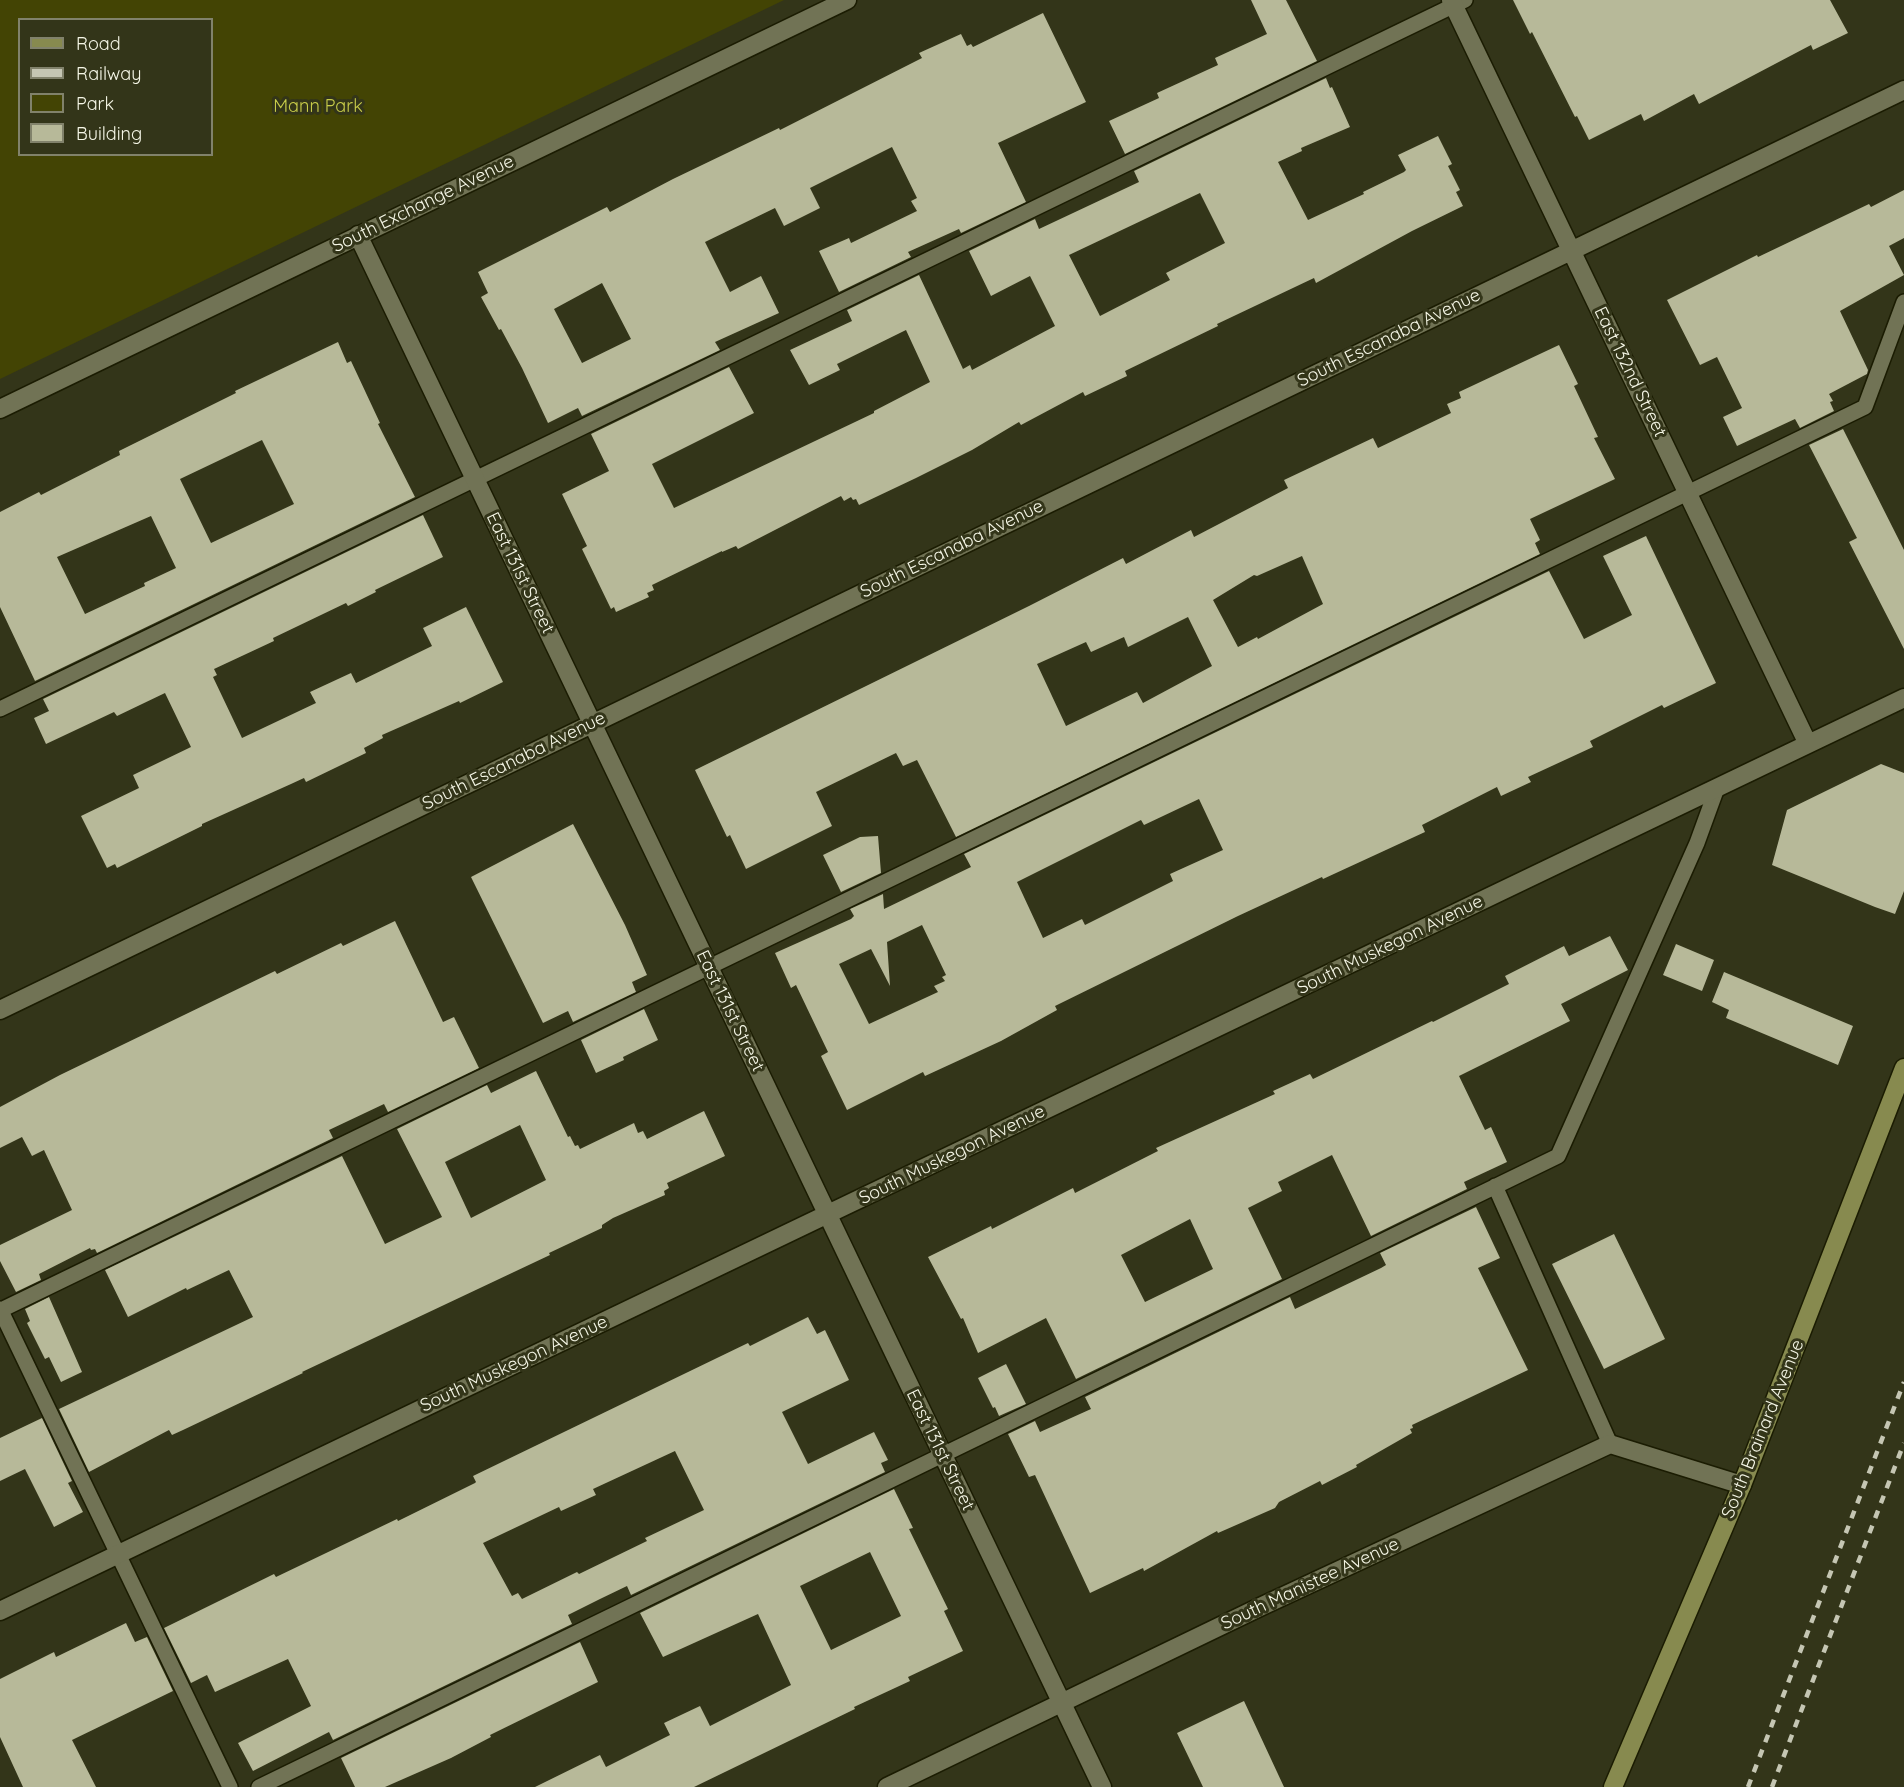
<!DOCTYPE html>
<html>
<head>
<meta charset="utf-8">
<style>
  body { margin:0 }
  #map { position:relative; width:1904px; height:1787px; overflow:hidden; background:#333519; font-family:Quicksand,sans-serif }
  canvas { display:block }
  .legend { position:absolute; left:18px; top:18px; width:195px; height:138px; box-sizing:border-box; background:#333519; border:2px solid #81826b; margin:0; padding:8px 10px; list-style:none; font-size:18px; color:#f5f6e6 }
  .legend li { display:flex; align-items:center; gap:12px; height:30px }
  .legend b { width:30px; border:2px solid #81826b }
</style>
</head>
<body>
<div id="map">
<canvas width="1904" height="1787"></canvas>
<ul class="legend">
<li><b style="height:8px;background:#878a4f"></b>Road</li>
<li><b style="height:8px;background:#c5c6b3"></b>Railway</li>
<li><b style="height:16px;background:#434404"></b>Park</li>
<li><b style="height:16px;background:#b7b999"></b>Building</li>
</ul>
</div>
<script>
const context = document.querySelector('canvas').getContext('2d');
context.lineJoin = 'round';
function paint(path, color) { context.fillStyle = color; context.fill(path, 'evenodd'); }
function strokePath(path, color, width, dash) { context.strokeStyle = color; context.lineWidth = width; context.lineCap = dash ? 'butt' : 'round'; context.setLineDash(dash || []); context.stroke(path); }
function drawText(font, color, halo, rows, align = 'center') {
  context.font = font + ' Quicksand,sans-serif'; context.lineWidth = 6; context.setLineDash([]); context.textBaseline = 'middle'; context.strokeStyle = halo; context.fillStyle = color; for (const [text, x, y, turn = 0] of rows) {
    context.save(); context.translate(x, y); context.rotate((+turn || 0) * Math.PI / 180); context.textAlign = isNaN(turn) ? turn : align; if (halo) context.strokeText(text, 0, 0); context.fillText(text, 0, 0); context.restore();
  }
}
const green = new Path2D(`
  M0 0H784L0 379ZM20 20H212V154H20Z`);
const building = new Path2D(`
  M1251 0H1286L1317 61 1125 154 1109 121 1159 98 1157 93 1218 65 1215 58 1267 34Z
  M1513 0H1830L1848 33 1813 50 1811 45 1699 104 1694 94 1644 121 1641 114 1589 140 1577 116 1575 117 1532 32 1530 34Z
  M1043 13 1086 102 998 143 1026 202 961 233 959 229 908 252 911 257 839 292 819 251 849 238 851 243 917 211 911 201 917 198 892 147 810 188 820 208 784 226 775 208 705 242 730 292 761 276 779 313 715 342 720 350 582 416 578 408 548 423 522 368 501 329 499 330 481 297 488 293 478 272 607 207 610 212 673 179 779 128 780 130 922 58 919 53 961 34 967 46 971 44 973 47ZM602 283 631 339 582 363 554 309Z
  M1326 78 1330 88 1332 87 1350 127 1301 148 1302 151 1278 162 1308 220 1364 194 1363 192 1404 172 1406 170 1398 155 1438 136 1452 164 1448 166 1460 190 1456 192 1463 206 1412 231 1316 283 1314 278 1217 324 1218 326 1125 371 1127 376 1085 396 1083 392 1021 425 1019 422 972 450 916 478 859 505 856 499 853 500 851 497 844 501 841 496 738 549 736 546 722 552V551L652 585 654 590 647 593 649 597 616 612 614 607 611 609 582 549 587 546 562 494 609 471 591 434 729 367 754 413 652 464 674 508 874 413V411L930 382 906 330 837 364 840 370 809 385 790 350 852 321 847 310 919 275 963 369 970 365 972 370 1055 326 1030 276 991 296 969 251 1035 219 1039 229 1139 182 1134 171ZM1200 193 1225 243 1166 273 1170 280 1100 316 1069 255Z
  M1904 190V238L1889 246 1904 275 1840 311 1868 370 1867 374 1829 394 1833 401 1830 402 1834 411 1800 428 1795 419 1737 446 1723 417 1742 408 1717 357 1700 365 1667 300 1757 255 1758 257 1869 204 1871 207Z
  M338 342 347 363 351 361 380 423 378 424 415 497 35 681 0 607V512L39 492 41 495 120 455 119 451 236 393 235 391ZM262 440 294 504 211 543 180 479ZM151 516 176 568 144 583 145 586 85 614 57 557Z
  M1559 345 1578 384 1574 386 1598 437 1594 438 1615 479 1530 519 1540 540 1535 543 1540 554 956 837 917 760 903 766 896 753 816 792 832 826 746 869 730 835 727 837 695 770 1029 606 1123 558 1126 564 1191 530 1194 537 1288 488 1284 480 1373 438 1378 448 1451 413 1447 404 1461 398 1459 392ZM1302 556 1323 604 1258 639 1257 637 1238 647 1213 600 1254 575 1257 576ZM1188 617 1212 666 1143 703 1137 692 1066 726 1037 664 1086 642 1091 652 1124 637 1128 647Z
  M1843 429 1904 550V649L1849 542 1857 538 1809 445Z
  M423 515 443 557 375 590 376 592 348 606 346 603 273 638 274 641 214 669 217 675 213 677 242 738 316 703 310 692 351 673 356 683 432 646 423 628 466 607 503 682 460 703 459 701 382 735 383 738 364 748 366 753 306 782 304 778 291 784 202 824V826L117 868 115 864 107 868 81 816 139 788 133 775 191 747 165 693 117 716 114 712 46 744 34 718 49 711 43 699Z
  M1646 536 1716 683 1664 708 1662 705 1590 741 1593 747 1528 777 1531 782 1501 796 1497 787 1422 825 1425 832 1323 879 1322 877 1238 916 1055 1006 1057 1010 1001 1041 925 1076 923 1072 847 1110 821 1056 828 1052 796 985 791 988 775 953 851 919 854 916 850 909 883 894 884 909 971 867 964 854 1549 571 1584 639 1632 615 1603 556ZM1199 799 1223 850 1170 874 1173 881 1085 925 1082 919 1043 938 1017 882 1141 820 1144 825ZM922 925 946 975 942 977 945 981 934 986 938 992 869 1024 839 964 871 949 890 986 887 942Z
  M1881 764 1904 773V891L1895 914 1875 907 1772 865 1787 810Z
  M573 824 625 925 647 975 632 982 636 992 573 1022 568 1011 543 1023 471 877Z
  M878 836 881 873 841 892 823 855 860 837Z
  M395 921 443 1022 454 1017 479 1068 388 1112 384 1104 329 1130 333 1138 97 1253 95 1249 91 1250 90 1248 39 1274 41 1280 16 1292 0 1261V1245L72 1210 44 1150 32 1156 22 1137 0 1148V1107L60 1075 275 971 277 974 341 943 343 946Z
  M1610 936 1628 970 1561 1004 1570 1021 1459 1076 1485 1130 1491 1127 1507 1162 1464 1182 1467 1189 1371 1236 1332 1155 1278 1182 1282 1191 1248 1208 1282 1279 1076 1379 1046 1318 978 1353 963 1318 961 1319 928 1257 991 1226 992 1229 1073 1188 1075 1193 1158 1151 1156 1148 1275 1094 1273 1091 1310 1074 1313 1079 1432 1021 1433 1022 1509 984 1505 976 1564 946 1569 956ZM1190 1219 1213 1269 1145 1302 1121 1255Z
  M1676 944 1714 960 1702 991 1663 975Z
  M1724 972 1853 1026 1838 1065 1726 1018 1729 1010 1712 1002Z
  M644 1009 658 1040 623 1057 624 1060 596 1073 581 1040Z
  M536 1071 568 1137 570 1136 575 1146 578 1145 580 1149 634 1123 638 1133 643 1131 647 1139 704 1111 725 1156 667 1183 669 1188 664 1191 665 1195 613 1218 602 1225V1228L549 1253 550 1255 302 1372 303 1373 183 1430 172 1435 169 1430 89 1472 59 1409 253 1317 229 1270 187 1290 186 1288 128 1317 105 1270 342 1156 385 1244 442 1217 397 1129 487 1085 491 1093ZM520 1125 546 1180 471 1218 445 1162Z
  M1476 1207 1500 1258 1478 1268 1528 1370 1412 1425 1413 1428 1410 1429 1412 1433 1356 1465 1357 1467 1322 1485 1320 1481 1279 1502 1275 1508 1218 1533 1217 1531 1144 1571 1143 1568 1090 1593 1035 1475 1029 1477 1008 1434 1035 1421 1040 1432 1091 1409 1085 1397 1290 1297 1295 1309 1381 1268 1386 1265 1380 1253Z
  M1614 1234 1665 1339 1604 1369 1552 1264Z
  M49 1297 82 1372 61 1382 49 1357 45 1359 27 1323 30 1321 25 1309Z
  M808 1317 817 1334 825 1330 849 1380 782 1412 808 1464 874 1432 888 1460 881 1463 885 1472 631 1595 627 1586 600 1599 568 1615 572 1624 333 1740 329 1732 253 1771 238 1743 311 1706 288 1659 215 1692 207 1675 191 1683 164 1628 274 1574 276 1577 397 1519 398 1521 475 1483 476 1482 473 1476 748 1343 750 1346ZM675 1451 704 1510 645 1538 647 1541 579 1574 577 1572 522 1599 518 1593 512 1596 483 1543 559 1507 561 1511 596 1495 593 1489Z
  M1006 1364 1026 1404 999 1416 995 1407 993 1408 978 1378Z
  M42 1418 72 1481 68 1483 83 1512 54 1527 25 1469 0 1481V1438Z
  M894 1489 913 1528 909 1529 948 1609 944 1611 963 1651 908 1677 910 1681 854 1707 855 1709 694 1787H535L600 1755 606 1767 670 1735 664 1723 700 1706 710 1726 791 1685 758 1614 663 1657 640 1613ZM870 1552 901 1616 831 1650 800 1586Z
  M126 1623 135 1642 147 1637 173 1691 72 1740 96 1787H23L0 1737V1679L54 1652 56 1657Z
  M580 1642 598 1682 490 1735 491 1737 451 1758 385 1787H355L341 1758Z
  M1244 1701 1284 1787H1203L1177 1733Z`);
const lane = new Path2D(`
  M0 709 1465 0
  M1495 1186 1610 1444
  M0 1309 230 1787
  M1 1310 1865 407 1904 302
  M259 1787 1558 1156 1697 843 1717 788`);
const street = new Path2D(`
  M1451 0 1808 744
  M358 235 1102 1787
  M0 409 847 0
  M0 1010 1904 90
  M0 1611 1904 698
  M887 1787 1260 1607 1610 1444 1742 1485`);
const secondary = new Path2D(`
  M1613 1787 1742 1485 1904 1068`);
const rail = new Path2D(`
  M1748 1787 1904 1382
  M1772 1787 1904 1443`);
const parkNames = [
  ["Mann Park",318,107]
];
const streetNames = [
  ["South Exchange Avenue",423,204,-26],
  ["South Escanaba Avenue",1389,338,-26],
  ["East 132nd Street",1630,372,64],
  ["South Escanaba Avenue",952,549,-26],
  ["East 131st Street",520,573,64],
  ["South Escanaba Avenue",514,761,-26],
  ["South Muskegon Avenue",1390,945,-26],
  ["East 131st Street",730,1011,64],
  ["South Muskegon Avenue",952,1155,-26],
  ["South Muskegon Avenue",514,1364,-25],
  ["South Brainard Avenue",1763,1429,-68],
  ["East 131st Street",940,1450,64],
  ["South Manistee Avenue",1310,1584,-25]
];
paint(green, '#434404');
paint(building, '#b7b999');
strokePath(lane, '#1b1c02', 18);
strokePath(street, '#1b1c02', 21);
strokePath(secondary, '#1b1c02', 21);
strokePath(lane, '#717355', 15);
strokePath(street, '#717355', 18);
strokePath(secondary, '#878a4f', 18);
strokePath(rail, '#c5c6b3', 4.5, [8, 8]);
drawText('18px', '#c8cc49', '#333519', parkNames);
drawText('18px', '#f5f6e6', '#333519', streetNames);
</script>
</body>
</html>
